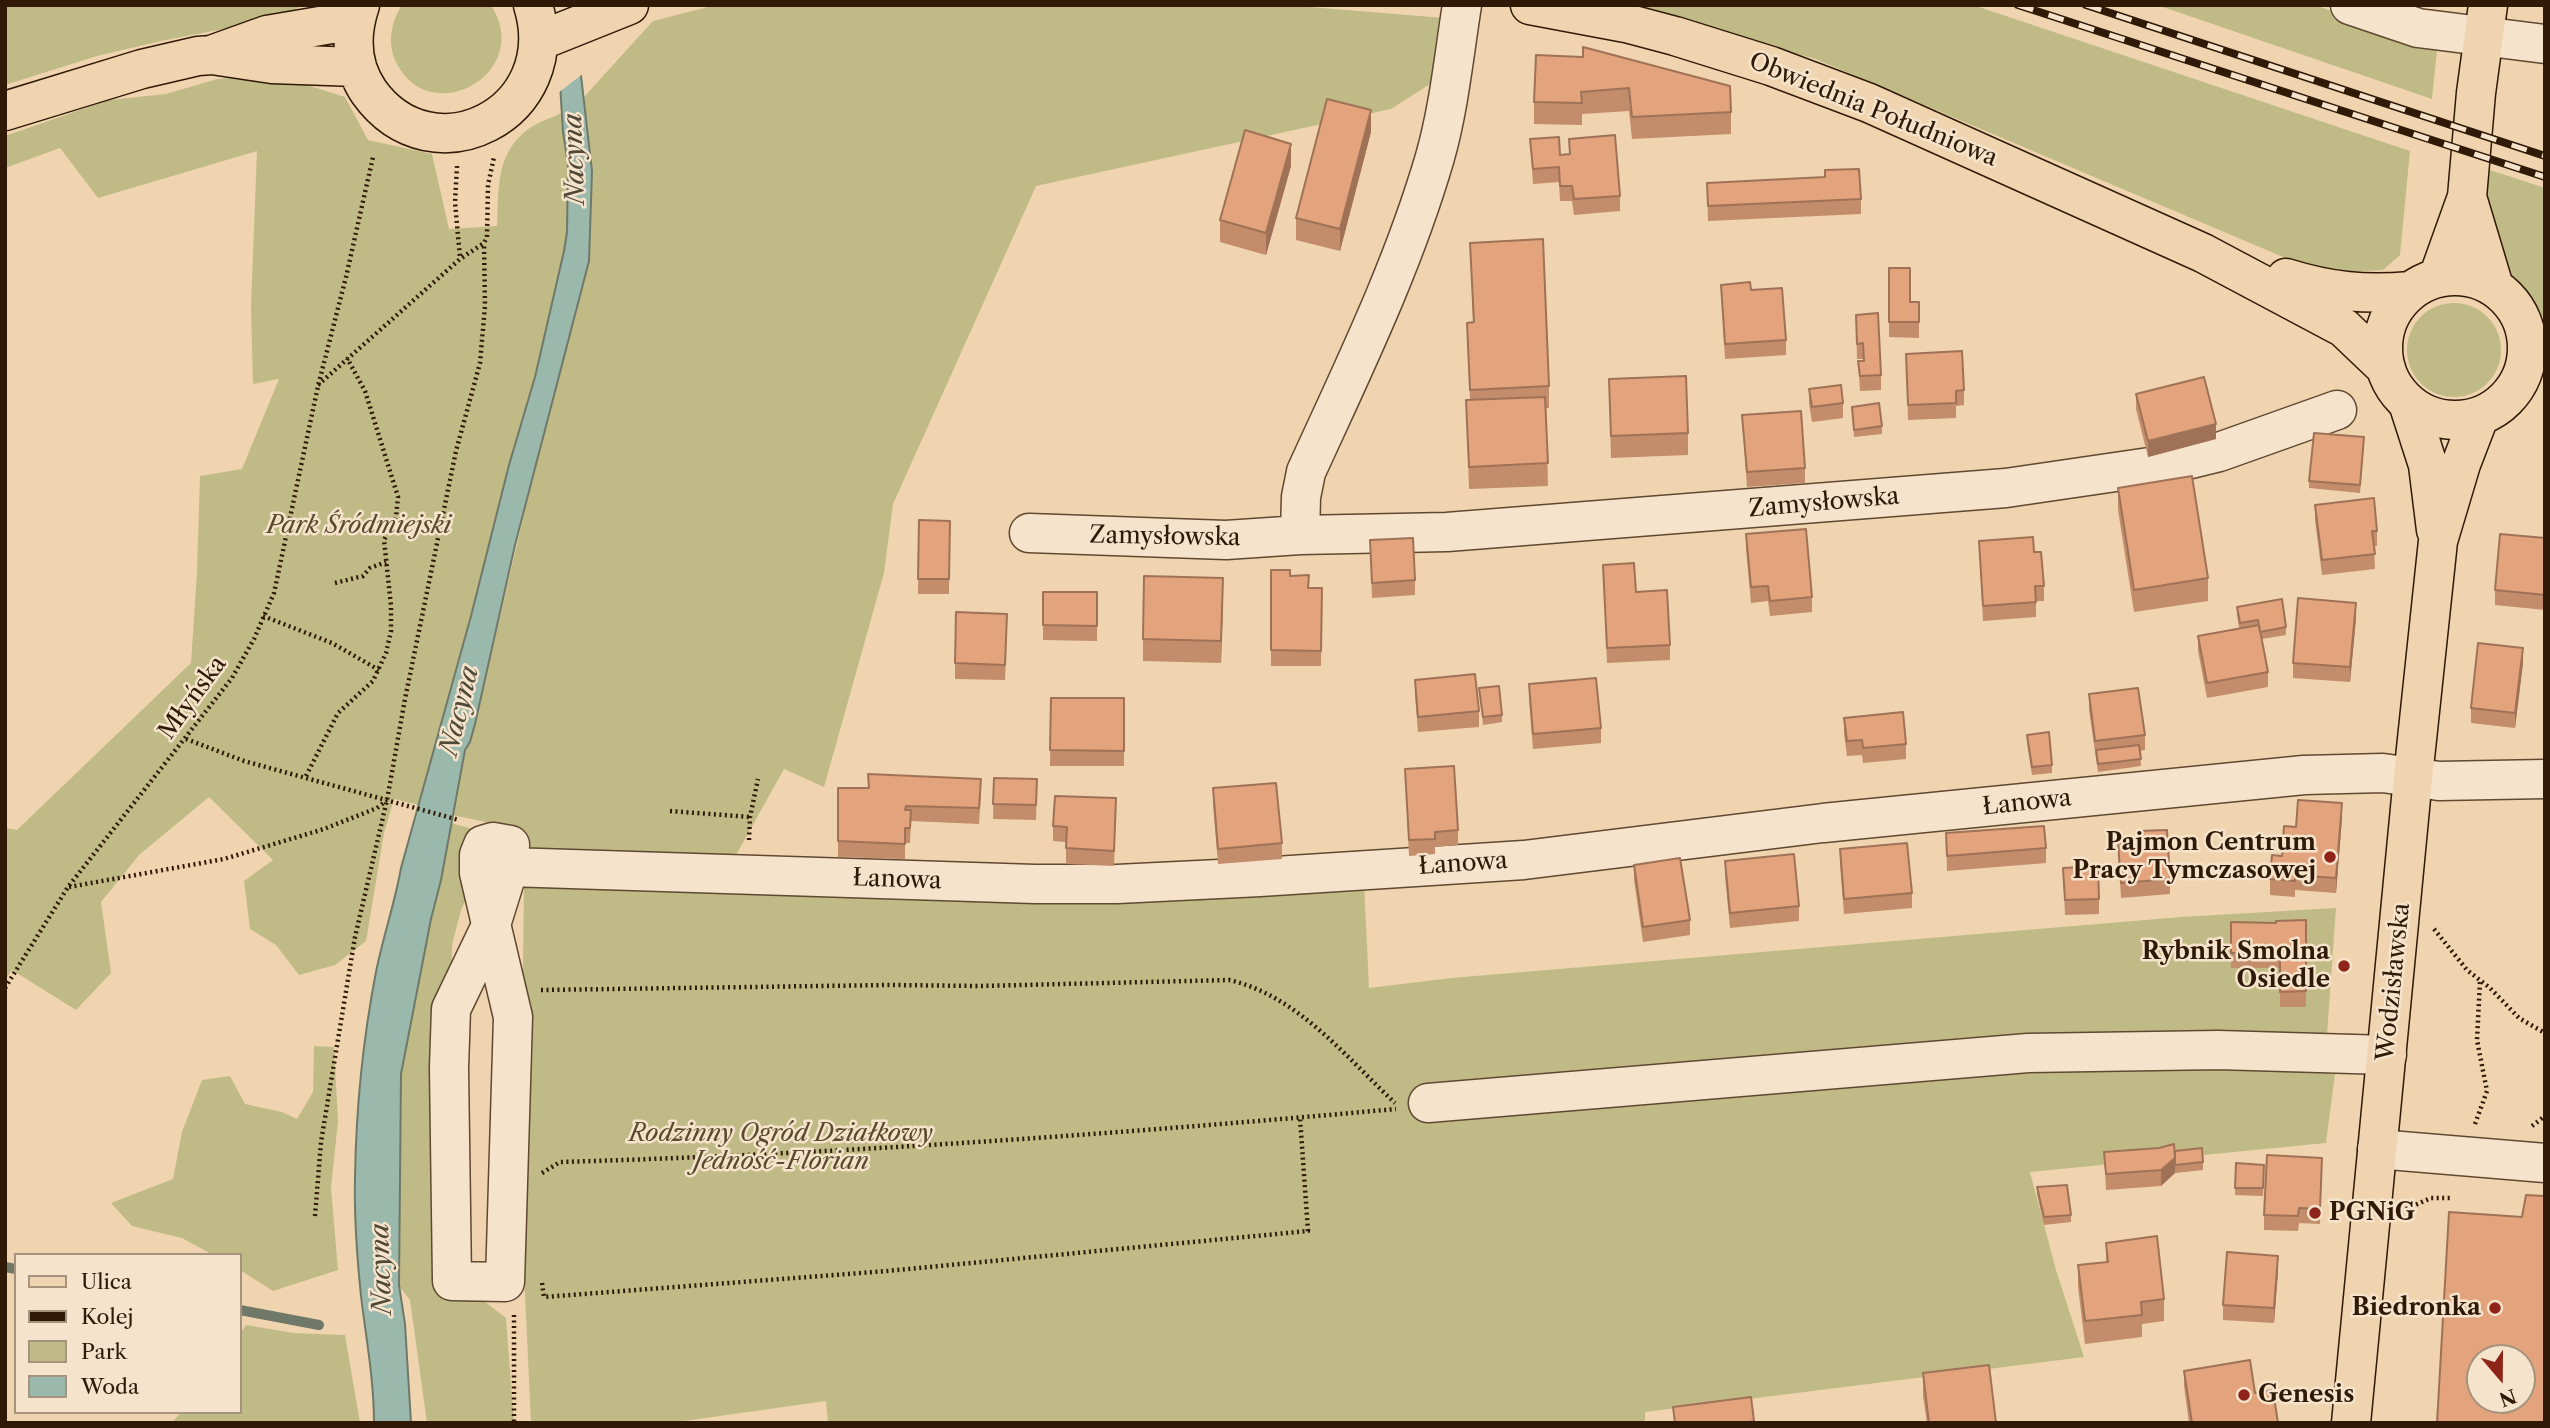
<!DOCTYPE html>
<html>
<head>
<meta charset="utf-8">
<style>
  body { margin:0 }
  #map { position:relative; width:2550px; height:1428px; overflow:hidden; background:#efd4af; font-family:"Libre Caslon Text",serif }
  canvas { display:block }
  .frame { position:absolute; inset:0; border:7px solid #301a07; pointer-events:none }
  .legend { position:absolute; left:14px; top:1253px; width:228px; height:161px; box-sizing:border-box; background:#f5e3cb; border:2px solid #a6937d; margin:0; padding:9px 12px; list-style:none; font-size:21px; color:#301a07 }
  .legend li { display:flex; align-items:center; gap:14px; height:35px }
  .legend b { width:35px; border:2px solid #a6937d }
  .north { position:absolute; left:2466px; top:1344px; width:70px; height:70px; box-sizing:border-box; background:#f5e3cb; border:2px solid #a6937d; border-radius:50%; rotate:160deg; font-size:19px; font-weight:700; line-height:28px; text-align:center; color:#301a07 }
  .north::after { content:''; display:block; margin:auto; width:24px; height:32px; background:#8f2418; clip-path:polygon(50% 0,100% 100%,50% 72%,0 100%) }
</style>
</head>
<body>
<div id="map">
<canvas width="2550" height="1428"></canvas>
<div class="frame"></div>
<ul class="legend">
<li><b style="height:9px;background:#efd4af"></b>Ulica</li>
<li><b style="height:9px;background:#301a07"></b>Kolej</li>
<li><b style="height:19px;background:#c0bb86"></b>Park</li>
<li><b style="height:19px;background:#9ab8ab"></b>Woda</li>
</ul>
<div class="north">N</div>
</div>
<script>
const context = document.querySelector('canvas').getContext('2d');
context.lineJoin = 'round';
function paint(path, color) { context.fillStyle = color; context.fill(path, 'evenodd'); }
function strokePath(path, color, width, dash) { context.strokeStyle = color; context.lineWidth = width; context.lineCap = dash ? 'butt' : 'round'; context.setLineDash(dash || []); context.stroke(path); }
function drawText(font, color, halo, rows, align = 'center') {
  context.font = font + ' "Libre Caslon Text",serif'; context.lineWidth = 5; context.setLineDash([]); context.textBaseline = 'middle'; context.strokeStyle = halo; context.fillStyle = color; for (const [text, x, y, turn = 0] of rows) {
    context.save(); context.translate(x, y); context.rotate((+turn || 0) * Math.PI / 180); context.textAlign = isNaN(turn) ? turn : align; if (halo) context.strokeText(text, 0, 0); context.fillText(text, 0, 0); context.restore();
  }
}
const green = new Path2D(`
  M5 5H304L275 19 161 41 97 56 5 85Z
  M402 5H491C535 74 429 131 396 62 387 43 391 22 402 5Z
  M716 5H1285L1444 18 1430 84 1391 109 1036 186 893 504 884 573 824 787 784 769 731 864 528 857 486 822 452 815C458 794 459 772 464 751 467 743 472 734 475 724L546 420 589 261 592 171 584 97 653 21Z
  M1603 5H1973L2410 151 2400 255 2383 270 2344 272 2295 262 1813 58Z
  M2157 5H2315L2437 50 2432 99Z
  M266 74H291L310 86 345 97 368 140 432 154 449 229 497 226C499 190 495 155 527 130 537 122 551 118 562 113L568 164 567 232 564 251 535 377 419 805 394 799 384 833 366 941 335 965 299 975 276 945 250 929 244 881 273 860 209 797 139 855 101 902 111 973 76 1010 12 970 5 980V828L17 830 191 663 197 572 200 476 242 469 279 379 253 384 251 306 257 151 98 198 60 148 5 168V136L109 100 166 94 217 79Z
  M2487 169 2545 188V318L2540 316 2501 277 2486 219Z
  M2407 350a47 47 0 1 1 94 0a47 47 0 1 1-94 0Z
  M450 823 482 831 473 885 461 910 452 945 447 1298H480L506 1318 514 1423H427L410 1300 399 1286 401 1074 431 919 441 880Z
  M1364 883 1369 988 1451 978 2181 917 2336 908 2325 1063 2335 1074 2326 1143 2030 1172 2056 1270 2084 1357 1645 1412V1423H828L826 1401 670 1423H531L520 1187 524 887Z
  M314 1046 334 1047 338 1121 331 1188 338 1270 273 1291 240 1270V1255H213L182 1238 132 1226 111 1203 173 1179 182 1132 202 1080 230 1076 245 1104 282 1112 297 1119 313 1092Z
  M246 1325 293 1333 345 1335 360 1423H172L181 1412H240V1334Z`);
const water = new Path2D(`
  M558 51 580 67 592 171 589 261 515 545 475 724 470 742 465 750 441 880 431 919 401 1074 399 1285 405 1324 411 1423H374C374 1380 366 1338 361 1296 357 1257 354 1217 355 1178 356 1110 363 1039 376 972 383 936 395 903 401 868L471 616 509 465 535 377 564 251 567 232 568 164 563 132Z`);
const pier = new Path2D(`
  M550 5H579L584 73 558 93Z`);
const stream = new Path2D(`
  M5 1267 16 1269
  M240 1310 319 1325`);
const path = new Path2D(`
  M457 166 455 202 460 258
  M318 385 460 259 484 243 487 237 488 185 494 157
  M335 583 363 576 370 568 386 562
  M263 616 332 643 379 670
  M186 739 244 761 459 820
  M306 776 338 713 373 681 386 653 391 631V606L384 540 396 517 398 497 365 391 347 358
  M670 811 750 817
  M749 840 750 817 758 779
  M69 887 224 859 324 829 377 808 386 801
  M2434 929 2467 970 2490 988 2519 1018 2545 1033
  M5 988 68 887 232 678 254 639 274 593 318 386 346 277 373 157
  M541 990 889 985 981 986 1229 980C1297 995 1347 1058 1395 1103
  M2475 1124 2487 1091 2477 1040 2480 981
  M2532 1126 2545 1116
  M542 1173 560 1162C839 1154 1118 1134 1396 1109
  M2406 1209 2431 1198H2453
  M315 1216 321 1142 355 937 387 800 405 699 456 451 480 363 485 306 484 243
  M542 1283 544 1297 887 1271 1308 1231 1300 1118
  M514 1315V1423`);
const minor = new Path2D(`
  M2350 5 2418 28 2545 44
  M1029 533 1226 540 1300 535 1447 532 2006 488 2170 464 2219 452 2337 410
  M1300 535 1301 497 1306 472C1353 369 1403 267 1435 157 1449 108 1454 55 1462 5
  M493 842 510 845 509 867 490 928 451 1009 449 1068 452 1281 505 1282 513 1017 479 873V855L483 845 493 842
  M509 867 1035 884H1117L1260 877 1524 860 1823 823 2304 775 2383 773 2439 781 2545 779
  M1428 1103 2028 1053 2218 1050 2387 1055
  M2377 1149 2545 1163`);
const major = new Path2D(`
  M360 5C350 35 351 66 369 92 433 181 566 113 533 5
  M1530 5 1626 23 1675 36 1771 66 1869 103 2203 253 2344 328 2386 368
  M539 41 629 5
  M214 54 267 35 355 20
  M5 111 142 69 198 56 212 55 272 64 357 67
  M2467 197 2494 287
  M2383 348a72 72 0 1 1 144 0a72 72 0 1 1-144 0Z
  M2286 278C2331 292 2365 295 2411 291
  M2438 278 2467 197 2476 93 2488 5
  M2408 403 2428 465 2436 530
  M2351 1423 2413 777 2438 541 2461 464 2479 417`);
const rail = new Path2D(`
  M2018 5 2545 177
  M2086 5 2545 156`);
const wall = new Path2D(`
  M1536 55 1731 112V134L1632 139 1629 111 1582 114V125L1534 124V102Z
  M1371 132 1340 251 1296 240V218Z
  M1530 139 1560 155 1569 154V139L1620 196V211L1574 215 1572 201H1560L1559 182 1533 184Z
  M1291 166 1266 255 1220 242V220Z
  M1707 183 1861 199V214L1708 221Z
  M1470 243 1549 386V408H1546L1548 486 1469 489 1466 400H1470L1467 323 1473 322Z
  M1889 268 1910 302H1919V338L1889 337Z
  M1721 285 1751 290 1786 340V355L1725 359Z
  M1856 315 1881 375V390L1860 391 1858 361H1863V359H1857Z
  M1906 354 1964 390V405L1956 406V418L1908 420Z
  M1609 379 1688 433V455L1611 458Z
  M1809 389 1843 403V418L1812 422 1809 404Z
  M2136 394 2216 439 2148 457 2136 409Z
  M1852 407 1882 426V434L1854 437Z
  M1742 415 1805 468V483L1747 487Z
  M2364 444 2360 493 2309 488V481Z
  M2118 488 2208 578V601L2134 612 2118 510Z
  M2315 505 2377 531V546H2374L2375 569 2322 575 2315 520Z
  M919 520 950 521 949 594H918Z
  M1746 534 1812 597V612L1770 616 1768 601 1751 603 1746 549Z
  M2545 538V610L2495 605V590Z
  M1370 540 1415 580V595L1372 598Z
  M1979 541 2034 552 2044 586V601H2036V617L1983 621Z
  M1603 565 1670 645V660L1607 663Z
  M1271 570 1290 576 1309 588H1322L1321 666H1271Z
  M1043 592H1097V641L1043 640Z
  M1223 600 1221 663 1143 661V639Z
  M2237 607 2286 627V635L2262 639 2268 672V687L2207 698 2198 651V636L2239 628 2237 615Z
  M2356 618 2350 682 2293 678V663Z
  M1007 629 1005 680 955 679V663Z
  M2523 663 2515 728 2471 723V708Z
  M1415 680 1479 711V727L1418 732 1415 695Z
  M1529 684 1601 728V743L1533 749 1529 699Z
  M1479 688 1502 715V722L1483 725Z
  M2089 694 2145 735V750L2140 751 2141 766 2098 772 2089 710Z
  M1051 698H1124V766H1050Z
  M1844 718 1906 744V759L1863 763 1862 755 1847 756 1844 734Z
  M2027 735 2052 765V773L2032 775 2027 743Z
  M1405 769 1458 830V845L1435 847V854L1409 856Z
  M994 778 1037 779 1036 820 993 819Z
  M838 788 981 794 979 824 911 821 910 843H905V859L838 857Z
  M1213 788 1282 843V859L1218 864 1213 804Z
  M1116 813 1114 866 1066 864V842L1053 841V826Z
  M2342 818 2336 893 2295 890V897L2270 895V879L2296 827Z
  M2138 831 2170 879V894L2121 898 2118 843 2138 841Z
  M1946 833 2046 848V863L1947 871Z
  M1840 849 1912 893V908L1844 914 1840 864Z
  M1725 861 1799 906V921L1730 928 1725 876Z
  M1634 865 1690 920V935L1643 942 1634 880Z
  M2063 868 2099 899V914L2065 915Z
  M2306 920V1007H2280V968H2231V922L2276 923Z
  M2175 1151 2203 1162V1170L2175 1173 2161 1186 2106 1190 2104 1152Z
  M2236 1163 2264 1173 2263 1196 2235 1195Z
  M2322 1173 2320 1224 2299 1223 2298 1231 2264 1230V1215Z
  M2037 1187 2071 1215V1222L2044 1225 2037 1194Z
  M2106 1243 2164 1299V1321L2142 1324V1337L2085 1344 2078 1287V1265L2106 1262Z
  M2278 1271 2274 1323 2223 1320V1305Z
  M2184 1371 2255 1393 2278 1423H2189L2184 1386Z
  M1923 1373 1996 1423H1927L1923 1396Z`);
const shadedWall = new Path2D(`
  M1371 110V132L1340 251V229Z
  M1291 144V166L1266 255V233Z
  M2216 424V439L2148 457V441Z
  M1223 578V600L1221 663V641Z
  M2356 603V618L2350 682V667Z
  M2523 648V663L2515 728V713Z
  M2342 803V818L2336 893V878Z
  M2175 1158V1173L2161 1186V1170Z
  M2278 1256V1271L2274 1323V1308Z`);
const building = new Path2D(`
  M1583 47 1730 86 1731 112 1632 117 1629 88 1581 92 1582 103 1534 102 1536 55 1583 57Z
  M1327 99 1371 110 1340 229 1296 218Z
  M1245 130 1291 144 1266 233 1220 220Z
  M1615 135 1620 196 1574 199 1572 186H1560L1559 167 1533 169 1530 139 1559 137 1560 155 1570 154 1569 139Z
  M1859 169 1861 199 1708 206 1707 183 1825 177V170Z
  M1543 239 1549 386 1470 390 1467 323 1474 322 1470 243Z
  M1889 268H1910V302H1919V322H1889Z
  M1750 282 1751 290 1782 288 1786 340 1725 344 1721 285Z
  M1878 313 1881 375 1860 376 1858 361H1864L1863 343 1857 344 1856 315Z
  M1962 351 1964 390 1956 391V403L1908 405 1906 354Z
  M1686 376 1688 433 1611 436 1609 379Z
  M2204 377 2216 424 2148 441 2136 394Z
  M1841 385 1843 403 1812 407 1809 389Z
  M1545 397 1548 463 1469 467 1466 400Z
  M1879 403 1882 426 1854 430 1852 407Z
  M1801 411 1805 468 1747 472 1742 415Z
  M2314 433 2364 437 2360 485 2309 481Z
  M2192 476 2208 578 2134 590 2118 488Z
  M2374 498 2377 531H2372L2375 554 2322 560 2315 505Z
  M919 520 950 521 949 579H918Z
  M1806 529 1812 597 1770 601 1768 586 1751 587 1746 534Z
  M2500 534 2545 538V595L2495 590Z
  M2033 537 2034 552H2041L2044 586H2035L2036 602 1983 606 1979 541Z
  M1413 538 1415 580 1372 583 1370 540Z
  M1634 563 1636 592 1667 590 1670 645 1607 648 1603 565Z
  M1271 570H1290V576L1309 575 1308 588H1322L1321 651 1271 650Z
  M1144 576 1223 578 1221 641 1143 639Z
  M1043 592H1097V626L1043 625Z
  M2298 598 2356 603 2350 667 2293 663Z
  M2282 599 2286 627 2260 632 2258 620 2240 623 2237 607Z
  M956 612 1007 614 1005 665 955 663Z
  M2259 625 2268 672 2207 683 2198 636Z
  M2478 643 2523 648 2515 713 2471 708Z
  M1475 674 1479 711 1418 717 1415 680Z
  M1596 678 1601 728 1533 734 1529 684Z
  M1499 686 1502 715 1483 717 1479 688Z
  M2138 688 2145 735 2095 741 2089 694Z
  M1051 698H1124V751L1050 750Z
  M1903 712 1906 744 1863 748 1862 740 1847 741 1844 718Z
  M2049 732 2052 765 2032 767 2027 735Z
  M2139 745 2141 759 2098 764 2096 750Z
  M1454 766 1458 830 1435 832V839L1409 840 1405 769Z
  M868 774 981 779 979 808 906 806 905 810H911L910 828H905V844L838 841V788H869Z
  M994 778 1037 779 1036 805 993 804Z
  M1276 783 1282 843 1218 849 1213 788Z
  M1055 796 1116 798 1114 851 1066 848 1067 827 1053 826Z
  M2298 800 2342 803 2336 878 2295 875V881L2270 879 2272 855 2282 856 2284 826 2296 827Z
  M2044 826 2046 848 1947 856 1946 833Z
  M2167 830 2170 879 2121 883 2118 843 2139 841 2138 831Z
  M1907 843 1912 893 1844 899 1840 849Z
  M1794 854 1799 906 1730 913 1725 861Z
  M1680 858 1690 920 1643 927 1634 865Z
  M2098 866 2099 899 2065 900 2063 868Z
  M2306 920V991L2280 992V952L2231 953V922L2276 923V921Z
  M2174 1144 2175 1158 2161 1170 2106 1174 2104 1152 2159 1148Z
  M2202 1148 2203 1162 2175 1165V1151Z
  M2267 1155 2322 1158 2320 1209 2299 1208 2298 1216 2264 1215Z
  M2236 1163 2264 1165 2263 1188H2235Z
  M2067 1185 2071 1215 2044 1217 2037 1187Z
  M2526 1195 2545 1196V1423H2437L2449 1212 2522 1217ZM2480 1358H2522V1400H2480Z
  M2157 1236 2164 1299 2141 1302 2142 1315 2085 1321 2078 1265 2108 1262 2106 1243Z
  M2227 1252 2278 1256 2274 1308 2223 1305Z
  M2250 1360 2255 1393 2273 1390 2278 1423H2192L2184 1371Z
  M1989 1365 1996 1423H1929L1923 1373Z
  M1751 1397 1754 1421 1745 1423H1675L1673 1407Z`);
const markers = [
  [2330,857,7,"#8f2418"],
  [2344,966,7,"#8f2418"],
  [2315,1213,7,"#8f2418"],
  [2495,1308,7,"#8f2418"],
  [2244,1395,7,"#8f2418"]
];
const streetNames = [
  ["Obwiednia Południowa",1873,110,22],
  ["Zamysłowska",1824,503,-5],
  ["Zamysłowska",1165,537,1],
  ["Młyńska",193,698,-54],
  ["Łanowa",2027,803,-6],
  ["Łanowa",1463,864,-4],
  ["Łanowa",897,880,2],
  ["Wodzisławska",2394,982,-84]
];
const parkNames = [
  ["Park Śródmiejski",359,526],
  ["Rodzinny Ogród Działkowy",781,1134],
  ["Jedność-Florian",781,1162]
];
const poiNames = [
  ["Pajmon Centrum",2316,843],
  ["Pracy Tymczasowej",2316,871],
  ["Rybnik Smolna",2330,952],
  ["Osiedle",2330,980],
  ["PGNiG",2329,1213,"left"],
  ["Biedronka",2481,1308],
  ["Genesis",2258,1395,"left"]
];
const waterNames = [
  ["Nacyna",575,159,-92],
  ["Nacyna",460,711,-76],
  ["Nacyna",382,1269,-92]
];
paint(green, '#c0bb86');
paint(water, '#9ab8ab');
strokePath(water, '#707969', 2);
paint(pier, '#efd4af');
strokePath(stream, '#707969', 10);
strokePath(minor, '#604831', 41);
strokePath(major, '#301a07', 41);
strokePath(path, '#301a07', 4.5, [2, 3.5]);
strokePath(minor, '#f5e3cb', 38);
strokePath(major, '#efd4af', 38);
strokePath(rail, '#301a07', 8);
strokePath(rail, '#f5e3cb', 5, [16]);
paint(wall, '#c38c6b');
paint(shadedWall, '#9f7257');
paint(building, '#e3a37c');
strokePath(building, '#9f7257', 2);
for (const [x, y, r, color] of markers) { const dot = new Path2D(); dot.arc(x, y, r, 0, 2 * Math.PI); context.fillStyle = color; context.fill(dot); strokePath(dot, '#f5e3cb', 2.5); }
drawText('24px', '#301a07', '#f5e3cb', streetNames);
drawText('italic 24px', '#5b4a2d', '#f5e3cb', parkNames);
drawText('bold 24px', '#301a07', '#f5e3cb', poiNames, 'right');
drawText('italic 26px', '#504938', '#f5e3cb', waterNames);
</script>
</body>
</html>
